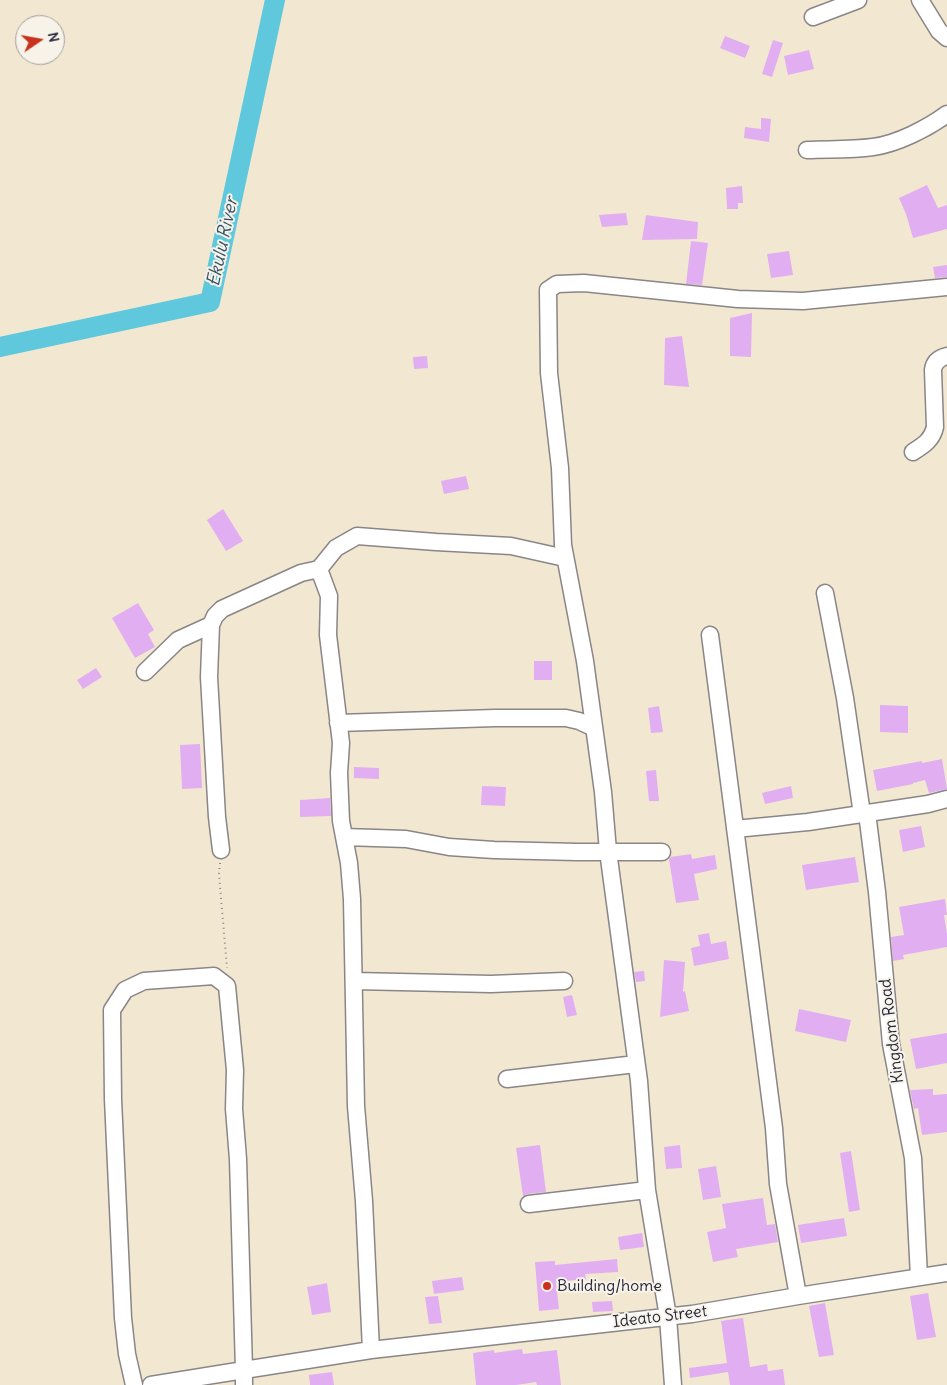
<!DOCTYPE html>
<html>
<head>
<meta charset="utf-8">
<style>
  body { margin:0 }
  #map { position:relative; width:947px; height:1385px; overflow:hidden; background:#f2e8d1; font-family:Delius,sans-serif }
  canvas { display:block }
  .north { position:absolute; left:15px; top:15px; width:50px; height:50px; box-sizing:border-box; background:#f7f3e8; border:1px solid #a29fa3; border-radius:50%; rotate:78deg; font-size:14px; font-weight:700; line-height:20px; text-align:center; color:#22223b }
  .north::after { content:''; display:block; margin:auto; width:18px; height:22px; background:#c8321e; clip-path:polygon(50% 0,100% 100%,50% 72%,0 100%) }
</style>
</head>
<body>
<div id="map">
<canvas width="947" height="1385"></canvas>
<div class="north">N</div>
</div>
<script>
const context = document.querySelector('canvas').getContext('2d');
context.lineJoin = 'round';
function strokePath(path, color, width, dash) { context.strokeStyle = color; context.lineWidth = width; context.lineCap = dash ? 'butt' : 'round'; context.setLineDash(dash || []); context.stroke(path); }
function paint(path, color) { context.fillStyle = color; context.fill(path, 'evenodd'); }
function drawText(font, color, halo, rows, align = 'center') {
  context.font = font + ' Delius,sans-serif'; context.lineWidth = 4; context.setLineDash([]); context.textBaseline = 'middle'; context.strokeStyle = halo; context.fillStyle = color; for (const [text, x, y, turn = 0] of rows) {
    context.save(); context.translate(x, y); context.rotate((+turn || 0) * Math.PI / 180); context.textAlign = isNaN(turn) ? turn : align; if (halo) context.strokeText(text, 0, 0); context.fillText(text, 0, 0); context.restore();
  }
}
const river = new Path2D(`
  M0 347 210 302 275 0`);
const building = new Path2D(`
  M725 36 750 46 745 58 720 48Z
  M773 40 783 43 772 77 762 74Z
  M809 50 814 69 788 75 784 56Z
  M761 118 771 119 769 142 744 138 745 127 761 129Z
  M927 185 938 208 947 205V229L913 238 906 214 899 198Z
  M742 186 743 203H738V209H727L726 188Z
  M626 213 628 225 602 227 599 215Z
  M646 215 698 222 697 239 642 240Z
  M691 241 708 243 702 285 686 284Z
  M789 251 793 275 771 278 767 254Z
  M947 265V277L935 278 933 267Z
  M752 313 751 357 730 356V318Z
  M682 336 689 387 664 385 665 338Z
  M427 356 428 368 414 369 413 357Z
  M466 476 469 489 444 494 441 481Z
  M223 509 243 541 226 551 207 520Z
  M138 603 154 630 148 634 155 647 135 658 112 618Z
  M534 661H552V680H534Z
  M96 668 102 677 83 689 77 680Z
  M880 705 908 706V733L880 732Z
  M659 706 663 732 651 733 648 708Z
  M200 744 202 788 182 789 180 745Z
  M942 759 947 789 929 793 925 780 913 783V784L877 791 873 770 922 761V763Z
  M354 767 379 768V779L354 778Z
  M656 770 659 801H649L646 771Z
  M482 786 506 787 505 806 481 805Z
  M791 786 793 798 765 804 762 793Z
  M330 798 331 816 300 817V800Z
  M921 826 925 847 903 852 899 830Z
  M691 854 692 859 715 855 717 869 694 874 699 900 676 903 669 859 671 857Z
  M855 857 859 882 806 890 802 865Z
  M945 899 947 915H944L947 934V947L903 955 904 959 893 961 891 937 904 935 899 907Z
  M709 933 711 944 726 941 729 959 694 966 691 948 700 946 698 935Z
  M664 960 685 962 683 992 685 991 689 1011 660 1017Z
  M644 971 645 981 636 982 634 972Z
  M572 995 577 1015 567 1017 563 997Z
  M799 1009 851 1020 846 1042 795 1031Z
  M947 1033V1063L916 1069 910 1039Z
  M933 1089V1095L947 1094V1132L922 1135 918 1108 914 1109 910 1090Z
  M540 1145 546 1192 528 1194 523 1196 516 1148Z
  M680 1145 682 1168 666 1169 664 1147Z
  M851 1151 860 1210 849 1212 840 1153Z
  M716 1166 721 1197 703 1200 698 1169Z
  M763 1198 767 1225 775 1224 778 1242 736 1249 738 1257 713 1262 707 1232 726 1228 722 1204Z
  M844 1218 847 1236 801 1243 798 1225Z
  M642 1233 644 1247 620 1250 618 1237Z
  M617 1259 618 1272 585 1274 586 1279 556 1282 559 1309 539 1311 535 1262 555 1261V1265Z
  M462 1277 464 1290 434 1294 432 1281Z
  M327 1283 331 1312 312 1315 307 1287Z
  M928 1293 936 1337 917 1340 910 1296Z
  M438 1296 442 1323 429 1324 425 1297Z
  M612 1301 613 1311 593 1312 592 1302Z
  M825 1303 834 1355 819 1357 809 1306Z
  M743 1318 750 1367 767 1364 768 1371 783 1369 785 1385H730L728 1372 690 1378 689 1368 727 1363 721 1321Z
  M522 1349 523 1354 557 1350 561 1385H537L536 1382 516 1385H476L473 1353 494 1350V1353Z
  M332 1372 334 1385H310L309 1375Z`);
const path = new Path2D(`
  M220 863 219 874 227 968`);
const minor = new Path2D(`
  M920 0 939 31 947 38
  M813 17 858 0
  M807 150C829 149 851 150 873 147 897 144 928 128 947 114
  M913 452C924 445 932 440 935 427L933 370C934 362 939 358 947 356
  M319 569 329 596 328 635 341 743 339 773 341 821 349 863 352 899 356 1106 364 1201 371 1350
  M825 593 845 698 862 814
  M710 635 774 1128 778 1184 798 1296
  M145 672 178 640 211 625
  M338 723 495 718H566L579 721 594 728
  M867 813 877 892 891 1044 913 1158 919 1277
  M735 829 808 822 928 804 947 799
  M344 837 406 839 449 847 494 850 577 852H662
  M221 850 217 817 209 677 211 625 215 616 222 609 301 573 319 569 336 548 357 536 436 542 511 546 565 558
  M354 981 491 984 564 981
  M507 1079 636 1064
  M529 1204 647 1190
  M134 1385 127 1354 123 1318 113 1099 112 1010 125 990 144 981 214 976 227 986 235 1070 234 1109 238 1159 244 1370 371 1350 692 1314 798 1296 947 1273
  M151 1385 244 1370V1385
  M673 1385 668 1317 647 1190 639 1081 608 851 603 792 585 661 563 545 560 468 549 373 548 290 557 284 584 283 738 299 803 301 947 287`);
const markers = [
  [547,1286,5,"#c8321e"]
];
const streetNames = [
  ["Kingdom Road",892,1031,-97],
  ["Ideato Street",660,1317,-7]
];
const poiNames = [
  ["Building/home",557,1286]
];
const waterNames = [
  ["Ekulu River",223,242,-78]
];
strokePath(river, '#60c8dc', 20);
paint(building, '#e1aef2');
strokePath(minor, '#8a8586', 19);
strokePath(path, '#8a8586', 2, [1, 4]);
strokePath(minor, '#fff', 16);
for (const [x, y, r, color] of markers) { const dot = new Path2D(); dot.arc(x, y, r, 0, 2 * Math.PI); context.fillStyle = color; context.fill(dot); strokePath(dot, '#f7f3e8', 2); }
drawText('16px', '#22223b', '#f7f3e8', streetNames);
drawText('16px', '#22223b', '#f7f3e8', poiNames, 'left');
drawText('italic 18px', '#35546b', '#f7f3e8', waterNames);
</script>
</body>
</html>
